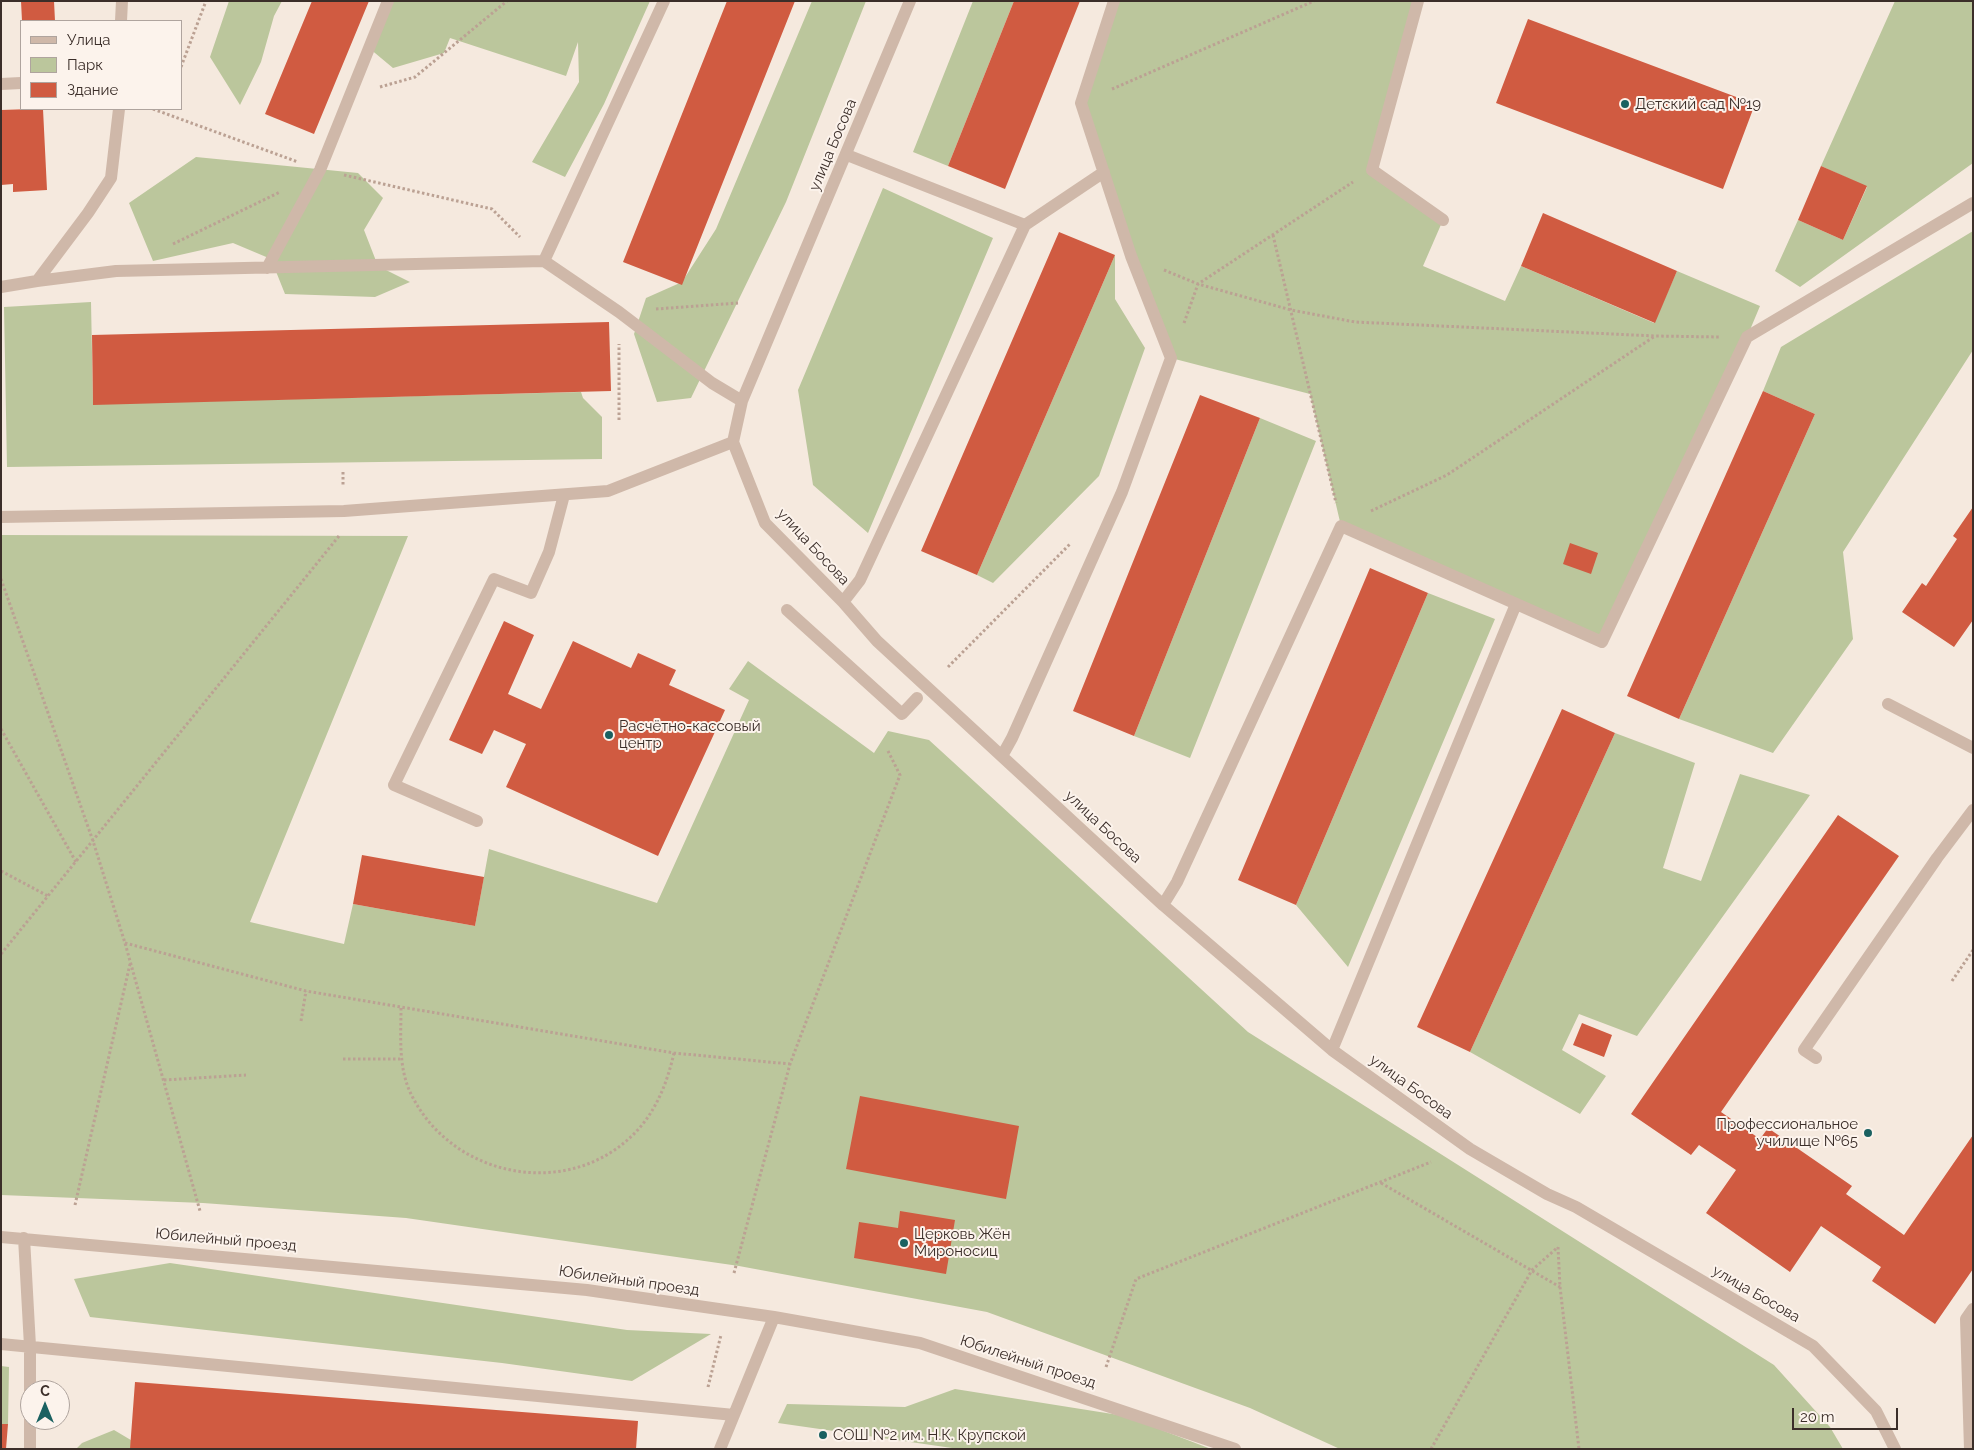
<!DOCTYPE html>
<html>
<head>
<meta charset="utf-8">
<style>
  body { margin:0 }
  #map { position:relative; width:1974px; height:1450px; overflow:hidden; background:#f5e9de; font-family:Raleway,sans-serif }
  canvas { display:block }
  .frame { position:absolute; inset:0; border:2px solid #3b2e29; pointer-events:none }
  .legend { position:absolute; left:20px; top:20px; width:162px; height:90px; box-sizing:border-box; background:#fcf3ec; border:1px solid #afa49e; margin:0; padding:6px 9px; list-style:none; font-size:15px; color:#3b2e29 }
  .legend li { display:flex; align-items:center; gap:10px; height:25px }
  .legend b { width:25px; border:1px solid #afa49e }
  .north { position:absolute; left:20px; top:1380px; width:50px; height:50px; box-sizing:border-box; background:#fcf3ec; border:1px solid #afa49e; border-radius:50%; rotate:0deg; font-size:14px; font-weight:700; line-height:20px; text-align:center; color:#3b2e29 }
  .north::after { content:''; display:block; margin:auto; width:18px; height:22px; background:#1a6161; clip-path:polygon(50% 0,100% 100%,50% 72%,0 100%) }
  .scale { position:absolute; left:1792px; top:1408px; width:106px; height:22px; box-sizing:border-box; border:2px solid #3b2e29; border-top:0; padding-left:6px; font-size:15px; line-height:18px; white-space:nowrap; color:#3b2e29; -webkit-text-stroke:4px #fcf3ec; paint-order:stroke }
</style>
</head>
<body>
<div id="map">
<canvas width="1974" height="1450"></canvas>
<div class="frame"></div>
<ul class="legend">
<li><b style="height:6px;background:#cfb8a9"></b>Улица</li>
<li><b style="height:14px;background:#bbc69c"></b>Парк</li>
<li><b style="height:14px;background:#d05b41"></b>Здание</li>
</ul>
<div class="north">С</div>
<div class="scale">20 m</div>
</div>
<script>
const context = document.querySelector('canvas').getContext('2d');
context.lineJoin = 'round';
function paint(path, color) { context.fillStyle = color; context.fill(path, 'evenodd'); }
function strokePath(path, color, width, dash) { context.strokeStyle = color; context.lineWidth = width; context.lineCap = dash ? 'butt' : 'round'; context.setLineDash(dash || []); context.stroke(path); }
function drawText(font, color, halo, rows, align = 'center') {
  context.font = font + ' Raleway,sans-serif'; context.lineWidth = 4; context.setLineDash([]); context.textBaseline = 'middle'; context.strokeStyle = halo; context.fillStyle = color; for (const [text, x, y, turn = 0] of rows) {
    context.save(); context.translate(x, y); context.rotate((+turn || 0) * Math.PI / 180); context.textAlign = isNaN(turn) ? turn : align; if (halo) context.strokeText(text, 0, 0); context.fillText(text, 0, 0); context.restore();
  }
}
const green = new Path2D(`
  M229 1H282L274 16 261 62 240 105 210 57Z
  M388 1H650L604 104 565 177 532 162 579 82 578 42 566 76 450 38 444 53 393 68 369 48Z
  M812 1H866L786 202 691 398 657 402 634 334 646 298 682 282 716 229Z
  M973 1H1014L948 166 913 152Z
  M1114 1H1418L1372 170 1443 220 1423 266 1505 301 1521 266 1654 323 1677 271 1760 306 1747 337 1602 642 1341 526 1310 394 1171 358 1081 103Z
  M1895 1H1973V163L1800 287 1775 271 1798 220 1843 240 1867 187 1821 166Z
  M196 157 358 173 383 198 364 230 378 266 410 282 375 297 285 294 271 259 233 243 153 261 129 203Z
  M883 188 993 238 868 533 813 485 798 390Z
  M1973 231V350L1843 552 1853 639 1773 753 1679 719 1815 414 1763 391 1781 347Z
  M1115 255V299L1145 348 1099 476 993 583 977 575Z
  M91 302 93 404 581 392 583 398 602 417V459L7 467 4 307Z
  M1260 418 1316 441 1190 758 1134 736Z
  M1 535 408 536 250 922 344 944 353 904 475 926 489 849 657 903 749 700 729 689 748 661 874 753 888 731 929 740 1248 1032 1774 1365 1830 1427 1843 1449H1340L1250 1408 987 1312 739 1266 406 1218 203 1203 1 1195Z
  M1428 593 1495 619 1348 967 1296 905Z
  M1615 733 1695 763 1663 868 1701 881 1740 774 1810 795 1637 1036 1579 1014 1562 1050 1606 1076 1580 1114 1470 1052Z
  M170 1263 627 1330 711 1334 632 1381 502 1363 90 1317 74 1279Z
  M1 1366 9 1367 8 1424H1Z
  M955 1389 1125 1416 1211 1449H959L778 1423 787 1404 905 1407Z
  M114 1430 146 1449H76L82 1443Z`);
const building = new Path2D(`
  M21 1H54L55 21H22Z
  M312 1H369L314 134 265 114Z
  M727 1H795L682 285 623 262Z
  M1014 1H1080L1005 189 948 166Z
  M1528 19 1755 104 1723 189 1496 103Z
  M31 109H43L47 190 13 192V184L1 185V110Z
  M1821 166 1867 186 1843 240 1798 220Z
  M1543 213 1677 271 1655 323 1521 266Z
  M1059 232 1115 255 977 575 921 551Z
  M609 322 611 391 93 405 92 335Z
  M1763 391 1815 414 1679 719 1627 696Z
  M1200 395 1260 418 1134 736 1073 711Z
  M1973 507V620L1954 647 1902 612 1922 583 1926 586 1957 539 1953 536Z
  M1570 543 1598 553 1591 574 1563 564Z
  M1370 568 1428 593 1296 905 1238 880Z
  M504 621 534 635 508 694 541 709 573 641 631 668 638 653 676 670 669 685 725 710 658 856 506 787 526 744 494 730 482 754 449 740Z
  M1562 709 1615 733 1470 1052 1417 1027Z
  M1838 815 1899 856 1721 1112 1760 1139 1768 1128 1852 1186 1846 1194 1904 1235 1973 1135V1269L1935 1324 1872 1281 1881 1267 1821 1226 1790 1272 1706 1213 1736 1170 1699 1145 1691 1155 1631 1114Z
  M362 855 484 877 475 926 353 904Z
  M1582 1023 1612 1035 1604 1057 1573 1045Z
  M860 1096 1019 1126 1006 1199 846 1169Z
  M900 1211 955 1220 946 1274 854 1258 859 1222 898 1228Z
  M135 1382 638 1421 636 1449H130Z
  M1 1424H8L6 1449H1Z`);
const path = new Path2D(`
  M181 67 206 1
  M380 87 415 77 507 1
  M1112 89 1314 1
  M153 109 298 162
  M344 175 492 209 520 237
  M1273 235 1336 503
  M173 244 280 192
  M1164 270 1198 284 1291 310 1355 322 1655 336 1720 337
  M656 309 738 303
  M1184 323 1198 284 1353 182
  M619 420V344
  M343 472V486
  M1371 511 1447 475 1655 336
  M1 579 93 841 125 943 200 1211
  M948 667 1070 544
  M1 729 76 862
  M1 871 48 896
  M125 943 306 991 674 1053 790 1064
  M1 954 339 536
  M1952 981 1973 950
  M401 1008C401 1037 398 1067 411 1094 454 1182 578 1202 642 1125 659 1104 668 1079 674 1053
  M301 1021 306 991
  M343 1059H400
  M164 1080 246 1075
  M1381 1183 1560 1287
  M75 1205 130 964
  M1558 1247 1560 1287 1579 1449
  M734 1273 790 1064 900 775 888 751
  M1106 1367 1136 1279 1431 1162
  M708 1387 721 1335
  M1431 1449 1532 1270 1558 1247`);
const minor = new Path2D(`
  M910 1 742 401 733 442 765 523 843 602 877 641 1163 905 1332 1050 1470 1149 1547 1194 1576 1207 1813 1346 1876 1411 1895 1449
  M1418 1 1372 170 1443 220
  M121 21 122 1
  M1 84 21 83
  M847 155 1025 225 1104 172
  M544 261 664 1
  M267 268 320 170 388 1
  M37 281 116 271 544 261 619 312 712 383 742 401
  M1 287 37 281 88 213 111 178 119 109
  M1 517 344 511 608 491 733 442
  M843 602 860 580 1025 225
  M787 610 902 714 917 698
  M1888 704 1973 748
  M1002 756 1012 738 1122 492 1171 358 1131 256 1081 103 1114 1
  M477 821 394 785 494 579 531 593 549 552 564 495
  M1163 905 1177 882 1341 526 1602 642 1747 337 1973 203
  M1332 1050 1516 604
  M1816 1058 1804 1050 1937 858 1973 810
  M1 1237 587 1290 774 1317 920 1343 1235 1449
  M24 1238 30 1346V1449
  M1 1344 734 1415
  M720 1449 774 1317
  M1970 1449 1966 1319 1973 1309`);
const markers = [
  [1625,104,5,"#1a6161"],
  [609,735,5,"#1a6161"],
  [1868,1133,5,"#1a6161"],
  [904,1243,5,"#1a6161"],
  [823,1435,5,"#1a6161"]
];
const poiNames = [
  ["Детский сад №19",1635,104],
  ["Расчётно-кассовый",619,726],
  ["центр",619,743],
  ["Профессиональное",1858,1124,"right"],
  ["училище №65",1858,1141,"right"],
  ["Церковь Жён",914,1234],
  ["Мироносиц",914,1251],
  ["СОШ №2 им. Н.К. Крупской",833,1435]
];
const streetNames = [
  ["улица Босова",833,145,-67],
  ["улица Босова",813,547,47],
  ["улица Босова",1103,827,43],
  ["улица Босова",1411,1087,36],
  ["Юбилейный проезд",226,1240,5],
  ["Юбилейный проезд",629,1281,8],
  ["улица Босова",1756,1294,30],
  ["Юбилейный проезд",1028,1362,18]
];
paint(green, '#bbc69c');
paint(building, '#d05b41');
strokePath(path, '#bba193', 3, [2.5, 2.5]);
strokePath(minor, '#cfb8a9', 12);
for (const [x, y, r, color] of markers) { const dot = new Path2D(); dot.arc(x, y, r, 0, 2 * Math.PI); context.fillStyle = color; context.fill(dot); strokePath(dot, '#fcf3ec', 2); }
drawText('15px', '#3b2e29', '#fcf3ec', poiNames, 'left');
drawText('15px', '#3b2e29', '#fcf3ec', streetNames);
</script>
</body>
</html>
